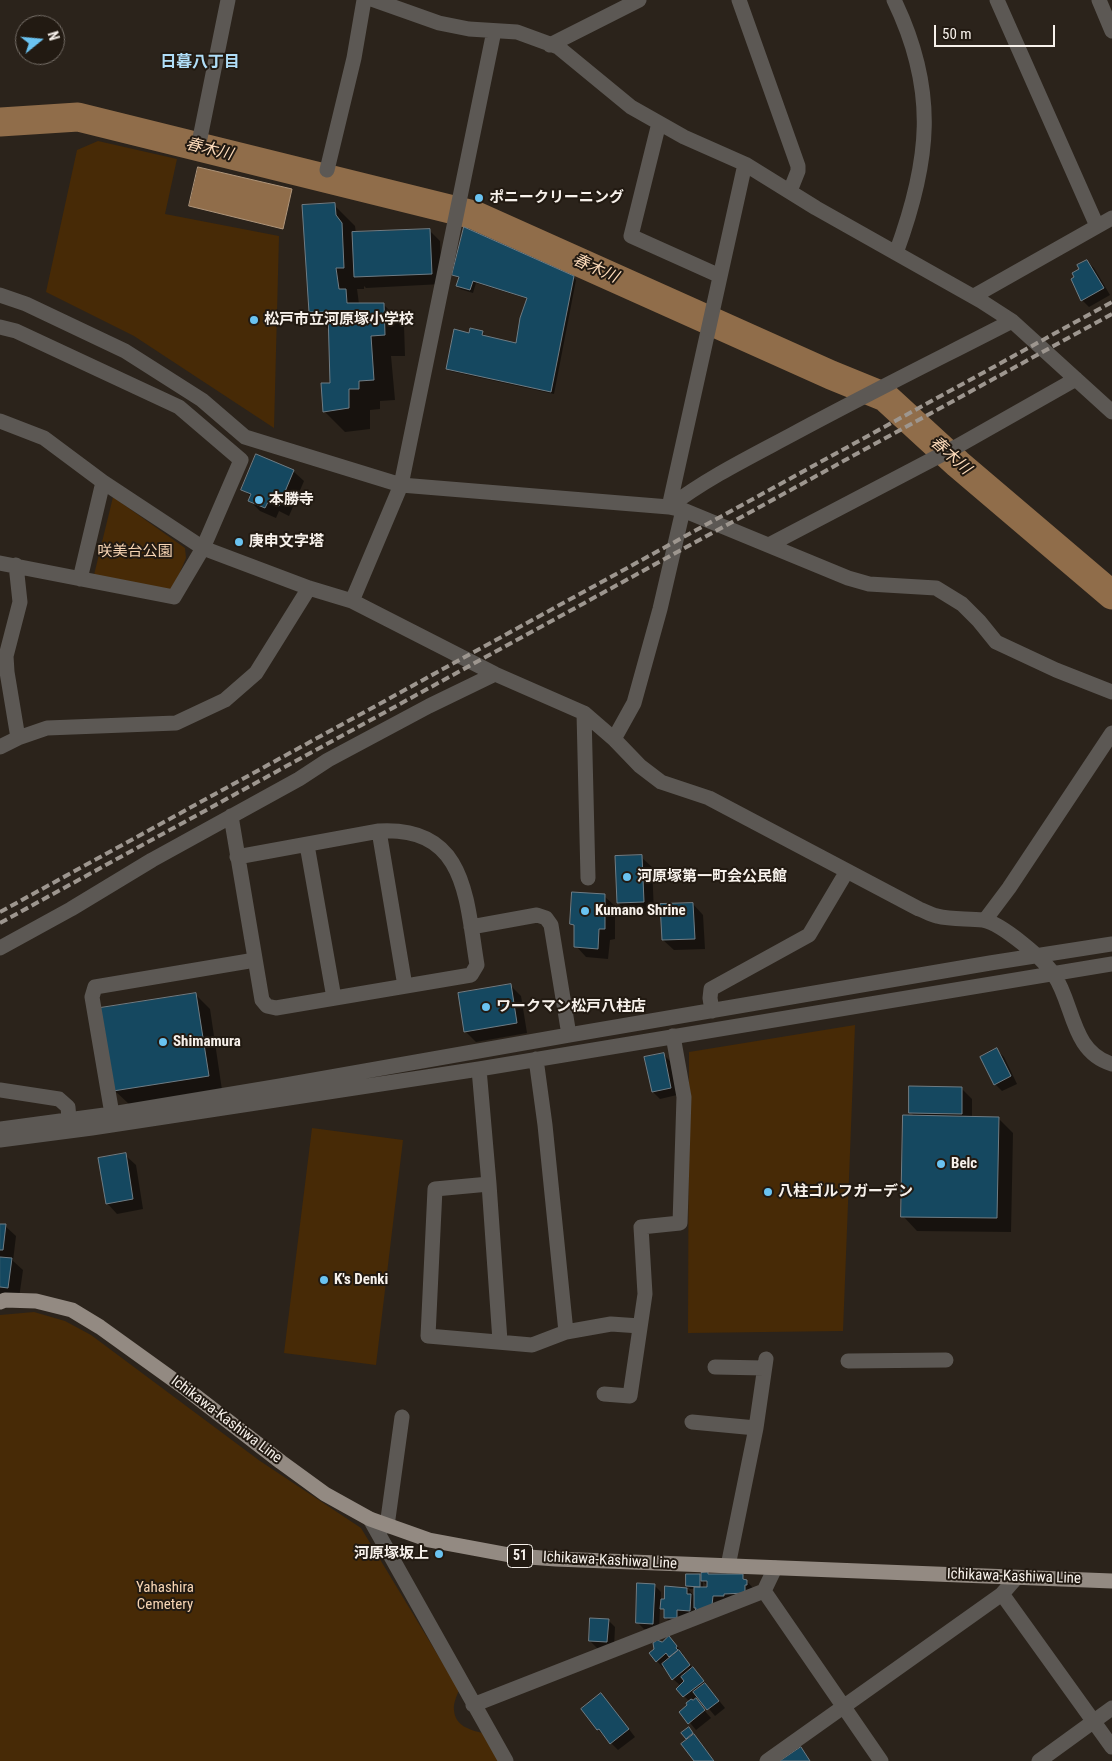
<!DOCTYPE html>
<html>
<head>
<meta charset="utf-8">
<style>
  body { margin:0 }
  #map { position:relative; width:1112px; height:1761px; overflow:hidden; background:#2b231b; font-family:"Roboto Condensed",sans-serif }
  canvas { display:block }
  .north { position:absolute; left:15px; top:15px; width:50px; height:50px; box-sizing:border-box; background:#221a12; border:1px solid #777069; border-radius:50%; rotate:73deg; font-size:14px; font-weight:700; line-height:20px; text-align:center; color:#f7f1eb }
  .north::after { content:''; display:block; margin:auto; width:18px; height:22px; background:#6ac3f1; clip-path:polygon(50% 0,100% 100%,50% 72%,0 100%) }
  .scale { position:absolute; left:934px; top:25px; width:121px; height:22px; box-sizing:border-box; border:2px solid #f7f1eb; border-top:0; padding-left:6px; font-size:15px; line-height:18px; white-space:nowrap; color:#f7f1eb; -webkit-text-stroke:4px #221a12; paint-order:stroke }
</style>
</head>
<body>
<div id="map">
<canvas width="1112" height="1761"></canvas>
<div class="north">N</div>
<div class="scale">50 m</div>
</div>
<script>
const context = document.querySelector('canvas').getContext('2d');
context.lineJoin = 'round';
function paint(path, color) { context.fillStyle = color; context.fill(path, 'evenodd'); }
function strokePath(path, color, width, dash) { context.strokeStyle = color; context.lineWidth = width; context.lineCap = dash ? 'butt' : 'round'; context.setLineDash(dash || []); context.stroke(path); }
function drawText(font, color, halo, rows, align = 'center') {
  context.font = font + ' "Roboto Condensed","Noto Sans JP",sans-serif'; context.lineWidth = 4; context.setLineDash([]); context.textBaseline = 'middle'; context.strokeStyle = halo; context.fillStyle = color; for (const [text, x, y, turn = 0] of rows) {
    context.save(); context.translate(x, y); context.rotate((+turn || 0) * Math.PI / 180); context.textAlign = isNaN(turn) ? turn : align; if (halo) context.strokeText(text, 0, 0); context.fillText(text, 0, 0); context.restore();
  }
}
const green = new Path2D(`
  M98 141 177 159 165 214 279 236 274 428 134 336 46 292 77 150Z
  M113 497 185 548 186 558 172 591 93 579Z
  M855 1025 843 1331 688 1333 689 1052Z
  M312 1128 403 1140 376 1365 284 1353Z
  M34 1312 65 1321 91 1335 260 1461 361 1528 459 1690C457 1695 453 1704 454 1710 455 1726 470 1730 483 1733L500 1761H0V1315Z`);
const water = new Path2D(`
  M198 167 292 189 283 229 189 206Z`);
const shadow = new Path2D(`
  M334 205 355 226 356 234 429 230 440 241 442 284 366 288 364 286V289H357L359 304H383L404 325 405 356H391L395 400 380 401V409L370 410V429L345 432 324 411 331 385 330 331 310 311Z
  M1087 261 1094 268 1110 295 1089 307 1082 300 1073 279Z
  M453 274 573 277 576 280 554 394 450 371 447 368 470 334 482 332 485 335V337L517 344 528 299 476 283 473 293 460 289 457 286 459 279Z
  M293 471 304 481 289 516 279 511 276 518 260 511 249 500 251 497 243 489Z
  M641 857 652 867 654 912 629 913 618 903Z
  M604 896 615 906V939L610 940 608 959 586 957 576 946V928L572 924Z
  M693 904 703 915 705 949 674 950 663 940Z
  M510 985 521 996 527 1033 476 1042 465 1031Z
  M195 994 210 1009 222 1090 129 1104 114 1090Z
  M997 1050 1004 1057 1017 1084 1002 1091 995 1084Z
  M663 1054 670 1061 677 1095 660 1099 653 1092Z
  M961 1088 972 1099V1118H998L1013 1133 1011 1232 917 1231 903 1216 915 1117 911 1113Z
  M125 1155 136 1165 143 1209 117 1214 107 1203Z
  M0 1225 5 1226 16 1236 13 1261 23 1270 19 1298 0 1295Z
  M708 1573 710 1576H742L753 1588 672 1624 665 1617 666 1612 660 1607 659 1630 644 1629 637 1622 654 1585 661 1592V1600H665L666 1587 688 1589 695 1597V1589H690L687 1586 700 1575 702 1578ZM703 1581 709 1588H703Z
  M608 1620 615 1627 614 1648H597L590 1641Z
  M676 1645 683 1654 682 1655 725 1708 715 1716 699 1697 695 1700 711 1718 696 1730 681 1712 689 1705 690 1702 684 1696 681 1686 673 1679 665 1666 663 1668 650 1653Z
  M608 1702 635 1737 618 1750 598 1730 582 1709Z
  M692 1732 695 1737 715 1761H696L689 1740 683 1733Z`);
const river = new Path2D(`
  M0 122 78 117 474 215 831 375 885 397 958 464 1112 595`);
const building = new Path2D(`
  M335 203 336 215 342 223 344 268H336L339 289H346L347 303H384L385 335 371 336 374 380 359 381V389H349V408L323 412 321 383H330L328 312H309L302 205Z
  M464 227 574 276 551 392 446 369 454 329 469 333 470 328 483 331 482 335 516 343 520 318 527 298 473 281 470 290 456 286 459 277 452 275Z
  M430 229 432 274 354 277 352 232Z
  M1087 260 1104 288 1081 301 1071 279 1074 277 1072 273 1079 269 1077 265Z
  M256 454 294 470 279 506 268 502 265 508 248 501 251 494 241 490Z
  M642 855 644 902 617 903 615 856Z
  M572 892 605 894V929H599L598 949 574 947V925L570 924Z
  M693 903 695 939 662 940 660 904Z
  M511 984 517 1023 464 1032 458 993Z
  M196 993 209 1076 113 1091 100 1008Z
  M997 1048 1011 1076 994 1085 980 1057Z
  M664 1053 671 1088 652 1092 644 1057Z
  M909 1086 962 1087V1114L909 1113Z
  M903 1115 999 1117 997 1218 901 1217Z
  M126 1153 133 1199 106 1204 98 1158Z
  M0 1224H6L3 1250H0Z
  M0 1257 12 1258 8 1288 0 1287Z
  M708 1572V1574H743V1579L747 1580V1585H745V1593L724 1594V1596H713L712 1605 695 1611 696 1608H694V1587H707V1581H701V1573Z
  M686 1574H700V1587L686 1586Z
  M637 1583 655 1584 653 1624 636 1623Z
  M665 1586 687 1588V1594H691L690 1611 677 1610V1618H664V1609H660L661 1599H664Z
  M590 1618 609 1619 607 1642 589 1641Z
  M669 1636 677 1646 676 1648 678 1650 669 1657 666 1653 656 1662 649 1653 654 1649 653 1643 657 1640 662 1642Z
  M679 1650 690 1665 672 1680 662 1664Z
  M693 1667 704 1681 683 1697 676 1689 684 1681 681 1677Z
  M705 1683 719 1701 707 1710 693 1692Z
  M601 1693 629 1729 610 1744 599 1729 597 1730 581 1709Z
  M696 1698 705 1710 688 1724 679 1712 687 1705 686 1703 691 1699 693 1700Z
  M689 1727 693 1733 686 1739 681 1733Z
  M694 1734 714 1761H694L681 1744Z
  M801 1747 810 1761H780Z`);
const minor = new Path2D(`
  M374 0 439 23 469 29 517 32 558 47 631 107 684 137 745 164 816 208 981 301 1012 321 1112 412
  M739 0 798 166V171L790 191
  M894 0C938 91 930 161 896 253
  M997 0 1097 226
  M1099 0 1112 31
  M550 45 639 0
  M659 123 631 236 720 276
  M200 138 228 0
  M327 170 354 58 364 0
  M0 295 26 304 125 351 202 400 245 437 401 485 669 507 683 510 848 578 869 584 936 588 962 604 979 621 996 642 1056 670 1112 692
  M974 296 1112 218
  M0 327 16 331 179 407 241 460 203 548 174 597 0 563
  M0 421 44 438 103 482 203 548 309 588 352 601 495 674 584 713 614 739 640 766 661 782 709 798 919 909C925 911 931 915 937 916 952 920 968 918 983 920 1001 923 1044 959 1054 975 1074 1004 1071 1052 1112 1064
  M669 507C707 478 750 457 793 434 865 395 938 359 1012 321
  M669 507 745 164
  M769 545 956 447 1076 379
  M16 565 20 602 6 656 7 672 18 738
  M80 579 103 482
  M352 601 401 485 494 31
  M584 713 588 878
  M614 739 634 703 660 609 683 510
  M0 747 18 738 47 728 176 723 225 700 256 673 309 588
  M231 816 262 1000 267 1006 276 1008 471 975 477 965C466 899 467 826 379 831L237 857
  M379 831 405 986
  M307 845 334 998
  M985 920 1009 888 1112 733
  M471 927 537 915 546 918 551 925 569 1035
  M0 948 71 909 152 860 299 779 328 760 429 706 495 674
  M712 1011 710 998 711 989 809 935 847 871
  M479 1069 489 1184 500 1341
  M0 1090 59 1099 68 1107 69 1119
  M112 1114 92 997 95 987 255 960
  M0 1129 112 1114 280 1086 569 1035 990 963 1112 944
  M0 1140 92 1128 479 1069 1112 964
  M489 1184 435 1189 428 1336 532 1345 566 1332 545 1125 536 1059
  M566 1332 611 1324 640 1326
  M848 1361 946 1360
  M715 1367 764 1368
  M604 1394 630 1396 645 1294 641 1227 680 1223 684 1097 673 1036
  M692 1422 756 1428
  M370 1519 506 1761
  M387 1526 402 1417
  M728 1566 756 1428 766 1359
  M775 1568 764 1591 881 1761
  M1002 1594 1112 1747
  M473 1705 764 1591
  M767 1761 1002 1594 1016 1578
  M1039 1761 1112 1708`);
const major = new Path2D(`
  M0 1302 5 1300 36 1301 72 1310 100 1327 189 1391 281 1462 325 1494 370 1519 429 1540 515 1556 556 1559 1112 1581`);
const rail = new Path2D(`
  M0 912 1112 302
  M0 923 1112 314`);
const markers = [
  [479,198,5,"#6ac3f1"],
  [254,320,5,"#6ac3f1"],
  [259,500,5,"#6ac3f1"],
  [239,542,5,"#6ac3f1"],
  [627,877,5,"#6ac3f1"],
  [585,911,5,"#6ac3f1"],
  [486,1007,5,"#6ac3f1"],
  [163,1042,5,"#6ac3f1"],
  [941,1164,5,"#6ac3f1"],
  [768,1192,5,"#6ac3f1"],
  [324,1280,5,"#6ac3f1"],
  [439,1554,5,"#6ac3f1"]
];
const shields = [
  [520,1556,25]
];
const shieldNames = [
  ["51",520,1556]
];
const poiNames = [
  ["ポニークリーニング",489,198],
  ["松戸市立河原塚小学校",264,320],
  ["本勝寺",269,500],
  ["庚申文字塔",249,542],
  ["河原塚第一町会公民館",637,877],
  ["Kumano Shrine",595,911],
  ["ワークマン松戸八柱店",496,1007],
  ["Shimamura",173,1042],
  ["Belc",951,1164],
  ["八柱ゴルフガーデン",778,1192],
  ["K's Denki",334,1280],
  ["河原塚坂上",429,1554,"right"]
];
const parkNames = [
  ["咲美台公園",135,552],
  ["Yahashira",165,1588],
  ["Cemetery",165,1605]
];
const streetNames = [
  ["Ichikawa-Kashiwa Line",226,1420,37],
  ["Ichikawa-Kashiwa Line",610,1561,3],
  ["Ichikawa-Kashiwa Line",1014,1577,2]
];
const neighbourhoodNames = [
  ["日暮八丁目",200,63]
];
const waterNames = [
  ["春木川",209,150,14],
  ["春木川",595,269,24],
  ["春木川",950,456,42]
];
paint(green, '#472a06');
paint(water, '#906d4a');
strokePath(water, '#af957a', 1);
paint(shadow, '#0007');
strokePath(river, '#906d4a', 29);
paint(building, '#154860');
strokePath(building, '#6f7c84', 1);
strokePath(minor, '#5c5854', 15);
strokePath(major, '#938a82', 15);
strokePath(rail, '#9d968f', 4, [8, 4]);
for (const [x, y, r, color] of markers) { const dot = new Path2D(); dot.arc(x, y, r, 0, 2 * Math.PI); context.fillStyle = color; context.fill(dot); strokePath(dot, '#221a12', 2); }
for (const [x, y, w] of shields) { const box = new Path2D(); box.roundRect(x - w / 2, y - 11.5, w, 23, 4); context.fillStyle = '#221a12'; context.fill(box); strokePath(box, '#f7f1eb', 1); }
drawText('bold 14px', '#f7f1eb', null, shieldNames);
drawText('bold 15px', '#f7f1eb', '#221a12', poiNames, 'left');
drawText('15px', '#f7d5b4', '#221a12', parkNames);
drawText('15px', '#f7f1eb', '#221a12', streetNames);
drawText('bold 16px', '#b0def8', '#221a12', neighbourhoodNames);
drawText('italic 16px', '#fddbba', '#221a12', waterNames);
</script>
</body>
</html>
